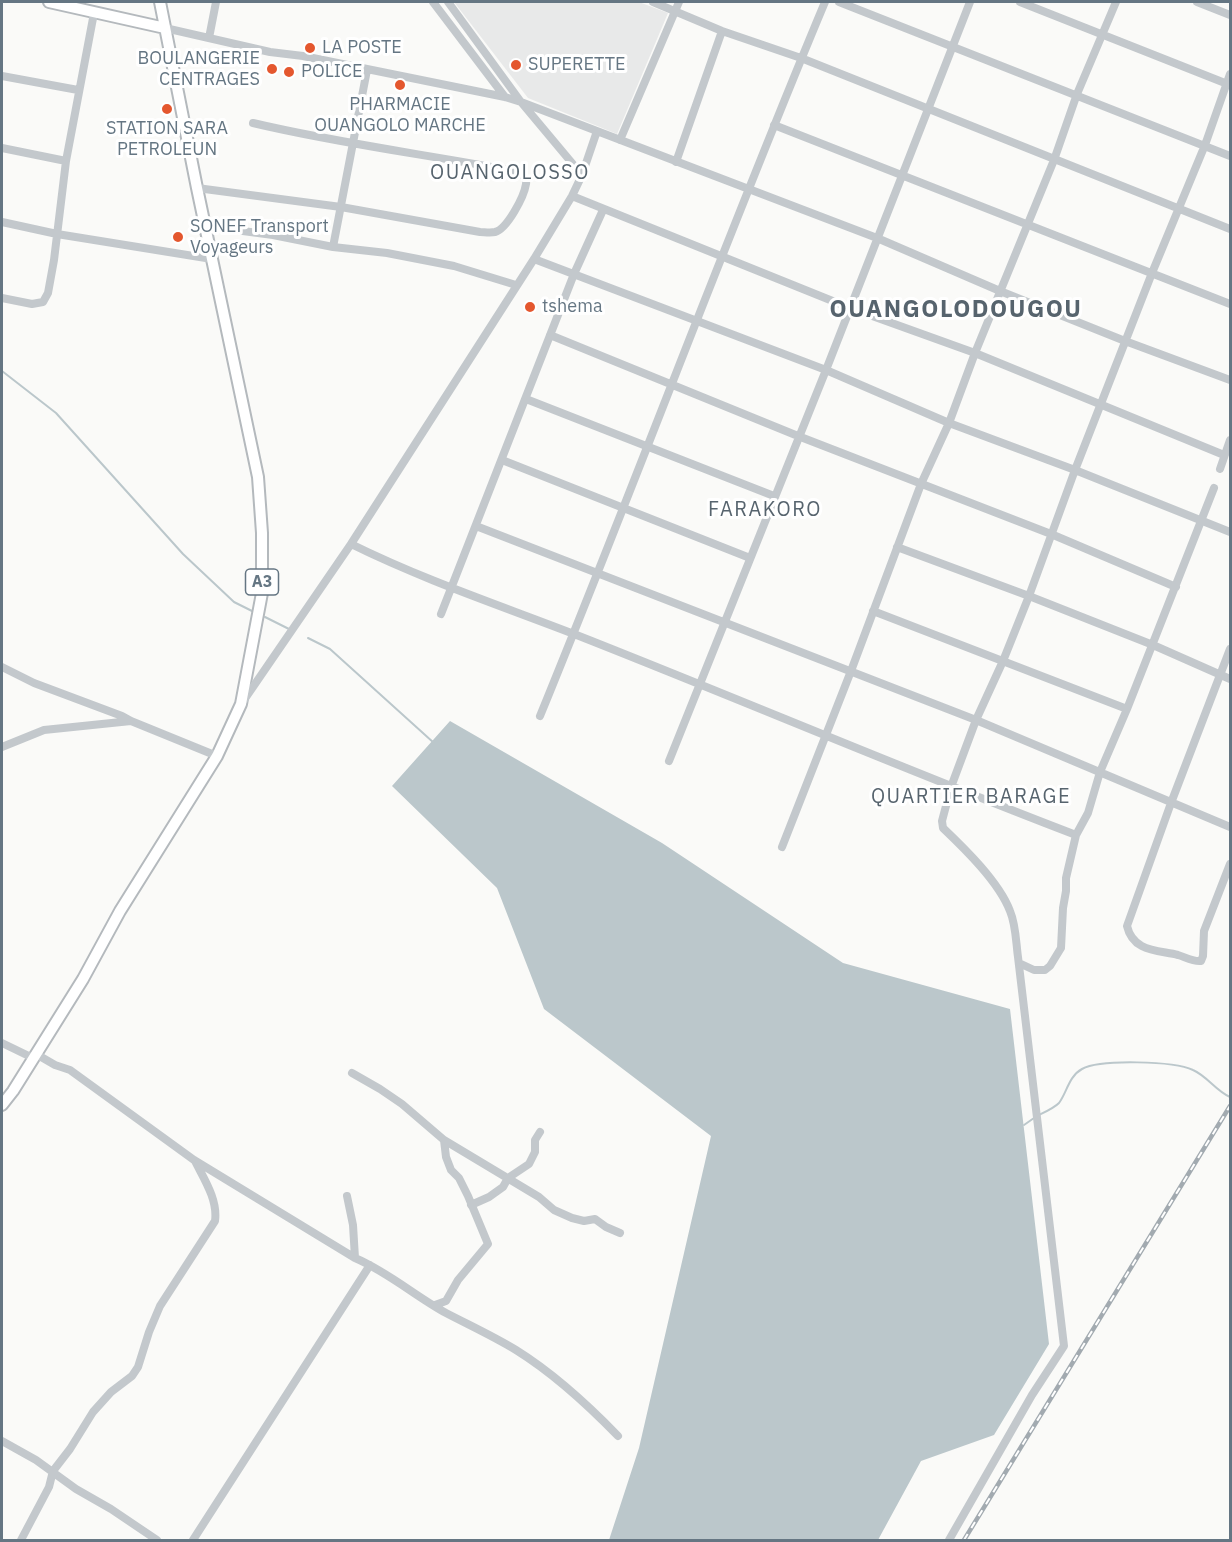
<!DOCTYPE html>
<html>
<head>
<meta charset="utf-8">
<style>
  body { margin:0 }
  #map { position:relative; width:1232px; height:1542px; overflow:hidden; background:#fafaf8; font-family:"IBM Plex Sans",sans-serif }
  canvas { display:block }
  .frame { position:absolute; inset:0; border:3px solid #657683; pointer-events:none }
</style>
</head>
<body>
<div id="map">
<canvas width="1232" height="1542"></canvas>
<div class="frame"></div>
</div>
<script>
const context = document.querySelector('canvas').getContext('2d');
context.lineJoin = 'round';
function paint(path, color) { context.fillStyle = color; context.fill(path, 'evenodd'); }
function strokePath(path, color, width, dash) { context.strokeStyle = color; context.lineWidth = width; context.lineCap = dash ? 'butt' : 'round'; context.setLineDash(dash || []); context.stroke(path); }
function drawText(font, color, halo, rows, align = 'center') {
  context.font = font + ' "IBM Plex Sans",sans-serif'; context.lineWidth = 6; context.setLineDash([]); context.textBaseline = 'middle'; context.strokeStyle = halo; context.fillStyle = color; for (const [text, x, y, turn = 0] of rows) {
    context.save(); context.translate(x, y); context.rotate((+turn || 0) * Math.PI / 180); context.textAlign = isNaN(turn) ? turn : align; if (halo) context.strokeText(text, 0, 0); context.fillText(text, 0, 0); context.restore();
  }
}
const built = new Path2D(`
  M454 2H639L668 13 617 134 528 98Z`);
const water = new Path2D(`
  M450 721 662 843 843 963 1010 1009 1049 1344 994 1435 921 1461 878 1540H609L639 1448 711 1136 544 1009 497 888 392 786Z`);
const stream = new Path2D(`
  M2 371 56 413 183 554 234 602 252 611
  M265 617 289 629
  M308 638 330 649 434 743
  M1039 1115C1045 1112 1054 1108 1059 1103 1067 1092 1069 1076 1082 1069 1100 1059 1174 1061 1193 1070 1207 1076 1216 1091 1230 1097
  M1024 1125 1034 1118`);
const minor = new Path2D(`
  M433 2 505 97
  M448 2 521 102 582 175
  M653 2 722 31 801 58 1230 229
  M839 2 1230 156
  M1020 2 1230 85
  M1197 2 1230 15
  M165 28 270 52 303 56 505 97 521 102 877 238 1000 291 1125 341 1230 380
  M209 38 216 2
  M2 76 78 90
  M774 125 1230 304
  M620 140 679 2
  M2 148 66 161
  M676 162 722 31
  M197 188 341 207 480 232C484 232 490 233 495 232 507 229 524 197 526 184 527 179 523 175 519 172 431 155 341 144 253 123
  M572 196 850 308 975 353 1224 455
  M2 222 57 234 212 259
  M205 226 273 235 333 247 387 253 454 266 516 285
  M333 247 367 70
  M534 259 826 370 949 423 1075 470 1230 532
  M2 298 32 304 43 302 48 293 54 260 66 161 94 13
  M550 335 798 436 1051 534 1176 587
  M526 399 774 496
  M502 460 750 558
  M1220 469 1230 440
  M476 526 976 720 1230 827
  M351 544C424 580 499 605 574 634 742 700 908 771 1076 835
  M897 547 1029 596 1153 645 1230 679
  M873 611 1127 709
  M441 614 574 274 603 210
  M1230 649 1171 803 1127 926C1133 952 1158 950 1178 955 1185 957 1193 962 1201 961L1203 956 1204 931 1230 864
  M2 667 34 683 122 716 131 721 217 756
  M244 700 351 544 534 259 572 196 582 175 597 131
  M540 716C637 479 726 238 825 2
  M2 747 44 730 131 721
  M669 761 826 370 970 2
  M782 847 851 671 921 484 949 423 975 353 1054 160 1077 94 1116 2
  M1019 963 1034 970H1045L1050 966 1061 948 1063 908 1066 891V878L1076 835 1088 813 1100 772 1127 709 1214 488
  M2 1043 33 1058
  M36 1054 55 1065 70 1070 194 1160 355 1258C388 1272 415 1296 446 1313 469 1325 493 1336 516 1350 553 1373 587 1404 618 1436
  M352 1073 380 1089 402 1104 444 1140 539 1197 554 1210 572 1218 584 1221 595 1219 606 1227 620 1233
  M347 1196 353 1225 355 1258
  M471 1205 489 1197 503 1187 508 1178 529 1164 535 1152V1140L540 1132
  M435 1305 446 1301 458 1280 488 1244 468 1196 459 1178 451 1170 446 1157 444 1140
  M2 1441 36 1460 76 1489 111 1509 157 1540
  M21 1540 49 1487 53 1471 70 1449 93 1412 111 1392 132 1376 138 1367 149 1332 160 1306 215 1221C218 1200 204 1179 195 1161
  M193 1540 370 1265
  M949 1540 1032 1395 1064 1346 1018 957C1016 943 1016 925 1010 911 999 882 965 849 943 828L942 821 951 787 976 720 1003 661 1029 596 1075 470 1152 273 1205 145 1230 74`);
const highway = new Path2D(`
  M49 2 165 28
  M2 1105 13 1091 83 979 120 911 217 756 241 704 262 593V533L258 477 197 188 160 2`);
const rail = new Path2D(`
  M964 1540 1230 1106`);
const markers = [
  [310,48,6,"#e4572e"],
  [516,65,6,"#e4572e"],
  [272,69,6,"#e4572e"],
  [289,72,6,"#e4572e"],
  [400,85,6,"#e4572e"],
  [167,109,6,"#e4572e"],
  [178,237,6,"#e4572e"],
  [530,307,6,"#e4572e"]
];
const shields = [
  [262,582,33]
];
const shieldNames = [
  ["A3",262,582]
];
const poiNames = [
  ["LA POSTE",322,48],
  ["BOULANGERIE",260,59,"right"],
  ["CENTRAGES",260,80,"right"],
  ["SUPERETTE",528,65],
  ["POLICE",301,72],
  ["PHARMACIE",400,105,"center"],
  ["OUANGOLO MARCHE",400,126,"center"],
  ["STATION SARA",167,129,"center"],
  ["PETROLEUN",167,150,"center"],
  ["SONEF Transport",190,227],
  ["Voyageurs",190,248],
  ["tshema",542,307]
];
const neighbourhoodNames = [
  ["OUANGOLOSSO",510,173],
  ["FARAKORO",765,510],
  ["QUARTIER BARAGE",971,797]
];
const districtNames = [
  ["OUANGOLODOUGOU",956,310]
];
paint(built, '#e8e9e9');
paint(water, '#bbc7cb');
strokePath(stream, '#bbc7cb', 2);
strokePath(highway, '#b4b9bd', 14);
strokePath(minor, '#c3c8cc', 8);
strokePath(highway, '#fff', 10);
strokePath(rail, '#a2aab0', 4.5);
strokePath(rail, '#fff', 2, [7]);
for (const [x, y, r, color] of markers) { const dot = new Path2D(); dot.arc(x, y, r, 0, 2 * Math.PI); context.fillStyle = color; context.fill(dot); strokePath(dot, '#fff', 2); }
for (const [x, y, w] of shields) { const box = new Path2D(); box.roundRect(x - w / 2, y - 13, w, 26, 4.5); context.fillStyle = '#fff'; context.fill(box); strokePath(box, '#657683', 1.5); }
drawText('bold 16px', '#657683', null, shieldNames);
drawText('18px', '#657683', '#fff', poiNames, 'left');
context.letterSpacing = '1.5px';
drawText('20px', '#57646e', '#fff', neighbourhoodNames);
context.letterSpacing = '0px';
context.letterSpacing = '1.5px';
drawText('bold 24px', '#57646e', '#fff', districtNames);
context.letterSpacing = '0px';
</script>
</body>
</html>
